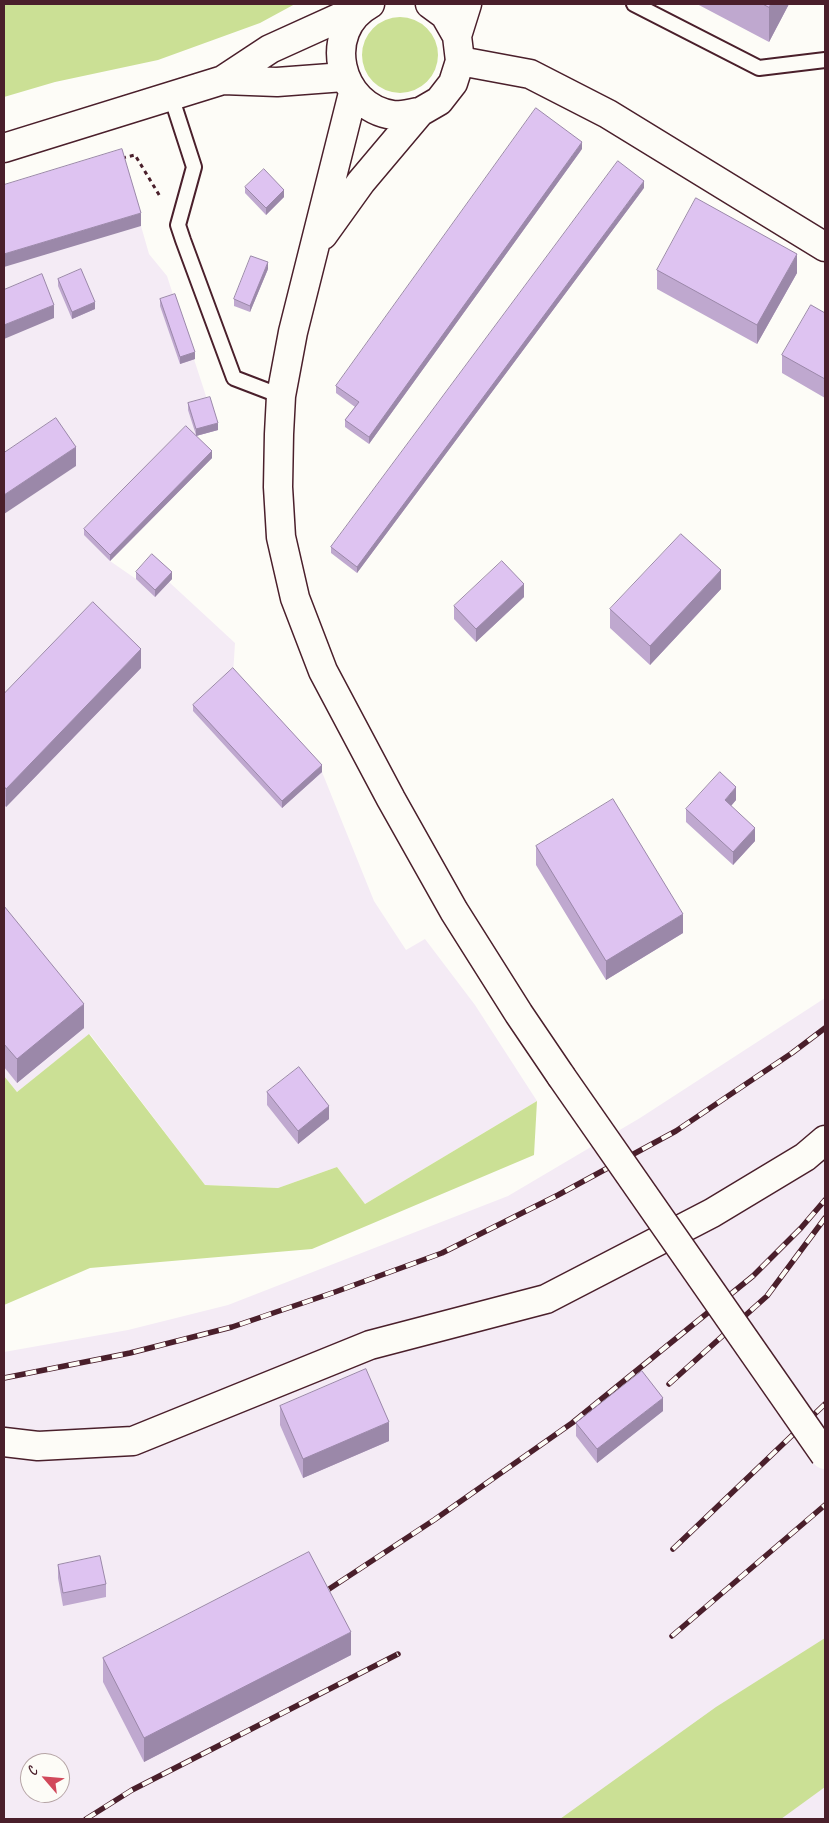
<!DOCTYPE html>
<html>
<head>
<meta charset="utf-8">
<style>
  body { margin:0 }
  #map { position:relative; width:829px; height:1823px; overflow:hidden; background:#fdfcf7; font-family:Caveat,sans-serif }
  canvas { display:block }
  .frame { position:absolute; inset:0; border:5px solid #4a1f2b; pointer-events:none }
  .north { position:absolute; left:20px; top:1753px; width:50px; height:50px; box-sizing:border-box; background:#fdfcf7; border:1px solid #b5a4a5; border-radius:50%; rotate:297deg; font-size:14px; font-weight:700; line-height:20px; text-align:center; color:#4a1f2b }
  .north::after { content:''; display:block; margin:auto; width:18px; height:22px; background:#d1495b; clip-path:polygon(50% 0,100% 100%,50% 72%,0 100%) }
</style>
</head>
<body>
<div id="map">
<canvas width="829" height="1823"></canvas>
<div class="frame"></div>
<div class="north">С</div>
</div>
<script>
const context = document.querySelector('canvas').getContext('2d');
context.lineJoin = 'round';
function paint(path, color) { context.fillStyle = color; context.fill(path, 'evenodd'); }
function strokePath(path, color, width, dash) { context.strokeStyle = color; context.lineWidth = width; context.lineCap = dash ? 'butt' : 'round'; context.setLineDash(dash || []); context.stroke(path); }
const built = new Path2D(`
  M4 188 141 226 149 254 167 276 217 430 196 436 193 439 212 458 110 561 136 579 152 561 169 582 235 643 233 675 322 772 374 901 406 950 425 939 475 1005 537 1101 365 1204 337 1167 278 1188 205 1185 90 1034 17 1092 4 1076Z
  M825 998V1819H4V1352L128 1330 228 1305 508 1196 640 1118ZM30 1763H60V1793H30Z`);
const green = new Path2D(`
  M4 4H295L260 23 158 60 55 82 4 97Z
  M362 55a38 38 0 1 1 76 0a38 38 0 1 1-76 0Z
  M89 1034 205 1185 278 1188 337 1167 365 1204 537 1101 534 1155 312 1249 90 1268 4 1305V1076L17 1092Z
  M825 1638V1787L781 1819H560L716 1707Z`);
const path = new Path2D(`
  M122 158 135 155 161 198`);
const lane = new Path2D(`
  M634 4 759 68 825 60
  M171 96 194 167 178 225 183 240 234 378 281 396`);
const street = new Path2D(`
  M460 61 530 74 608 114 825 247
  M223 80 277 82 344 77
  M4 148 223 80 270 49 365 6
  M4 1442 38 1446 133 1441 370 1345 546 1299 712 1213 805 1157 825 1140`);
const secondary = new Path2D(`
  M370 4C321 31 338 107 393 115 401 116 411 113 420 112
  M430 4 445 15 457 36
  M353 93 293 332 281 396 279 434 278 487 281 537 295 598 323 671 391 799 454 911 519 1014 561 1076
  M323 235 361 182 420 112 439 101 453 83 460 61 457 36 467 4`);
const rail = new Path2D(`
  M4 1378 130 1353 232 1327 335 1292 442 1253 558 1195 676 1131 792 1053 825 1028
  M669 1384 767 1296 825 1218
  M673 1549 825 1404
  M320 1595 434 1520 572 1423 753 1276 801 1228 825 1200
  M672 1636 825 1505
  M86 1819 132 1790 398 1654`);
const secondaryBridge = new Path2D(`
  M561 1076 825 1455`);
const wall = new Path2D(`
  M697 4H789L769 42Z
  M582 149 369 444 345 427V420L355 407 336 393V386Z
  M245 187 284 197 266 215 245 193Z
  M644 188 357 573 331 553V547Z
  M268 269 250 312 234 306V299Z
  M657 270 797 273 757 344 657 289Z
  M58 279 95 309 72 319 58 286Z
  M160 299 195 359 180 364 160 306Z
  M825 313V398L782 373V355Z
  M188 403 218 430 196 436 212 458 110 561 84 535V529L196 435 188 410Z
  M136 572 172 579 155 597 136 579Z
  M721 589 650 665 610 628V609Z
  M524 597 476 642 454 619V606Z
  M141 668 6 807 4 805V694Z
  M193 705 322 772 282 808 193 711Z
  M736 800 731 806 755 841 733 865 686 822V809Z
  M536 846 683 933 606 980 536 865Z
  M4 906 84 1028 17 1083 4 1067Z
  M267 1092 329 1119 298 1144 267 1105Z
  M280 1406 389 1441 303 1478 280 1425Z
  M663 1411 597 1463 576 1436V1423Z
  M58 1565 106 1584V1597L63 1606 58 1578Z
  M351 1655 144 1762 103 1682V1658Z`);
const shadedWall = new Path2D(`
  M771 4H789L769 42V7Z
  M582 142V149L369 444V437Z
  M644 181V188L357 573V567Z
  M284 190V197L266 215V208Z
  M141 213V226L4 267V254Z
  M797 254V273L757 344V325Z
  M268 262V269L250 312V306Z
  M95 302V309L72 319V312Z
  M54 305V318L4 339V325Z
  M195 352V359L180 364V357Z
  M218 423V430L196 436V429Z
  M76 447V466L4 514V495Z
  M212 451V458L110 561V555Z
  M721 570V589L650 665V646Z
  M172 572V579L155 597V590Z
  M524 584V597L476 642V629Z
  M141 649V668L6 807V789Z
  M322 765V772L282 808V801Z
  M736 787V800L725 813V800Z
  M755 828V841L733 865V852Z
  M683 914V933L606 980V961Z
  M84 1004V1028L17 1083V1059Z
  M329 1106V1119L298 1144V1131Z
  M663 1398V1411L597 1463V1449Z
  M389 1422V1441L303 1478V1459Z
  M351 1632V1655L144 1762V1738Z`);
const building = new Path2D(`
  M763 4H771L769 7Z
  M536 108 582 142 369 437 345 420 359 402 336 386Z
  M122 149 141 213 4 254V185Z
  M618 161 644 181 357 567 331 547Z
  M264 169 284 190 266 208 245 187Z
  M696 198 797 254 757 325 657 270Z
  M251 256 268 262 250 306 234 299Z
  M81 269 95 302 72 312 58 279Z
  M42 274 54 305 4 325V290Z
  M175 294 195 352 180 357 160 299Z
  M811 305 825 313V379L782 355Z
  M210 397 218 423 196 429 188 403Z
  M56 418 76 447 4 495V453Z
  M186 426 212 451 110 555 84 529Z
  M681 534 721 570 650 646 610 609Z
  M152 554 172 572 155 590 136 572Z
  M502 561 524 584 476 629 454 606Z
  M93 602 141 649 6 789 4 786V694Z
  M233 668 322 765 282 801 193 705Z
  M720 772 736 787 725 800 755 828 733 852 686 809Z
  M613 799 683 914 606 961 536 846Z
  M4 906 84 1004 17 1059 4 1044Z
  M299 1067 329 1106 298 1131 267 1092Z
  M366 1369 389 1422 303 1459 280 1406Z
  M642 1371 663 1398 597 1449 576 1423Z
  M309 1552 351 1632 144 1738 103 1658Z
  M100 1556 106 1584 63 1593 58 1565Z`);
paint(built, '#f4ebf5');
paint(green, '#cbe095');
strokePath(lane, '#4a1f2b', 18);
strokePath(street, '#4a1f2b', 31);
strokePath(secondary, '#4a1f2b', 31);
strokePath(path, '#4a1f2b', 3, [4, 4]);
strokePath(lane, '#fdfcf7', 14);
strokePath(street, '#fdfcf7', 28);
strokePath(secondary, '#fdfcf7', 28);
strokePath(rail, '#4a1f2b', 5.5);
strokePath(rail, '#fdfcf7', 4, [11]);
strokePath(secondaryBridge, '#4a1f2b', 31, []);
strokePath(secondaryBridge, '#fdfcf7', 28);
paint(wall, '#bfa8cf');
paint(shadedWall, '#9b88a9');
paint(building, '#dec3f1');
strokePath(building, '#9b88a9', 1);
</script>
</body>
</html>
